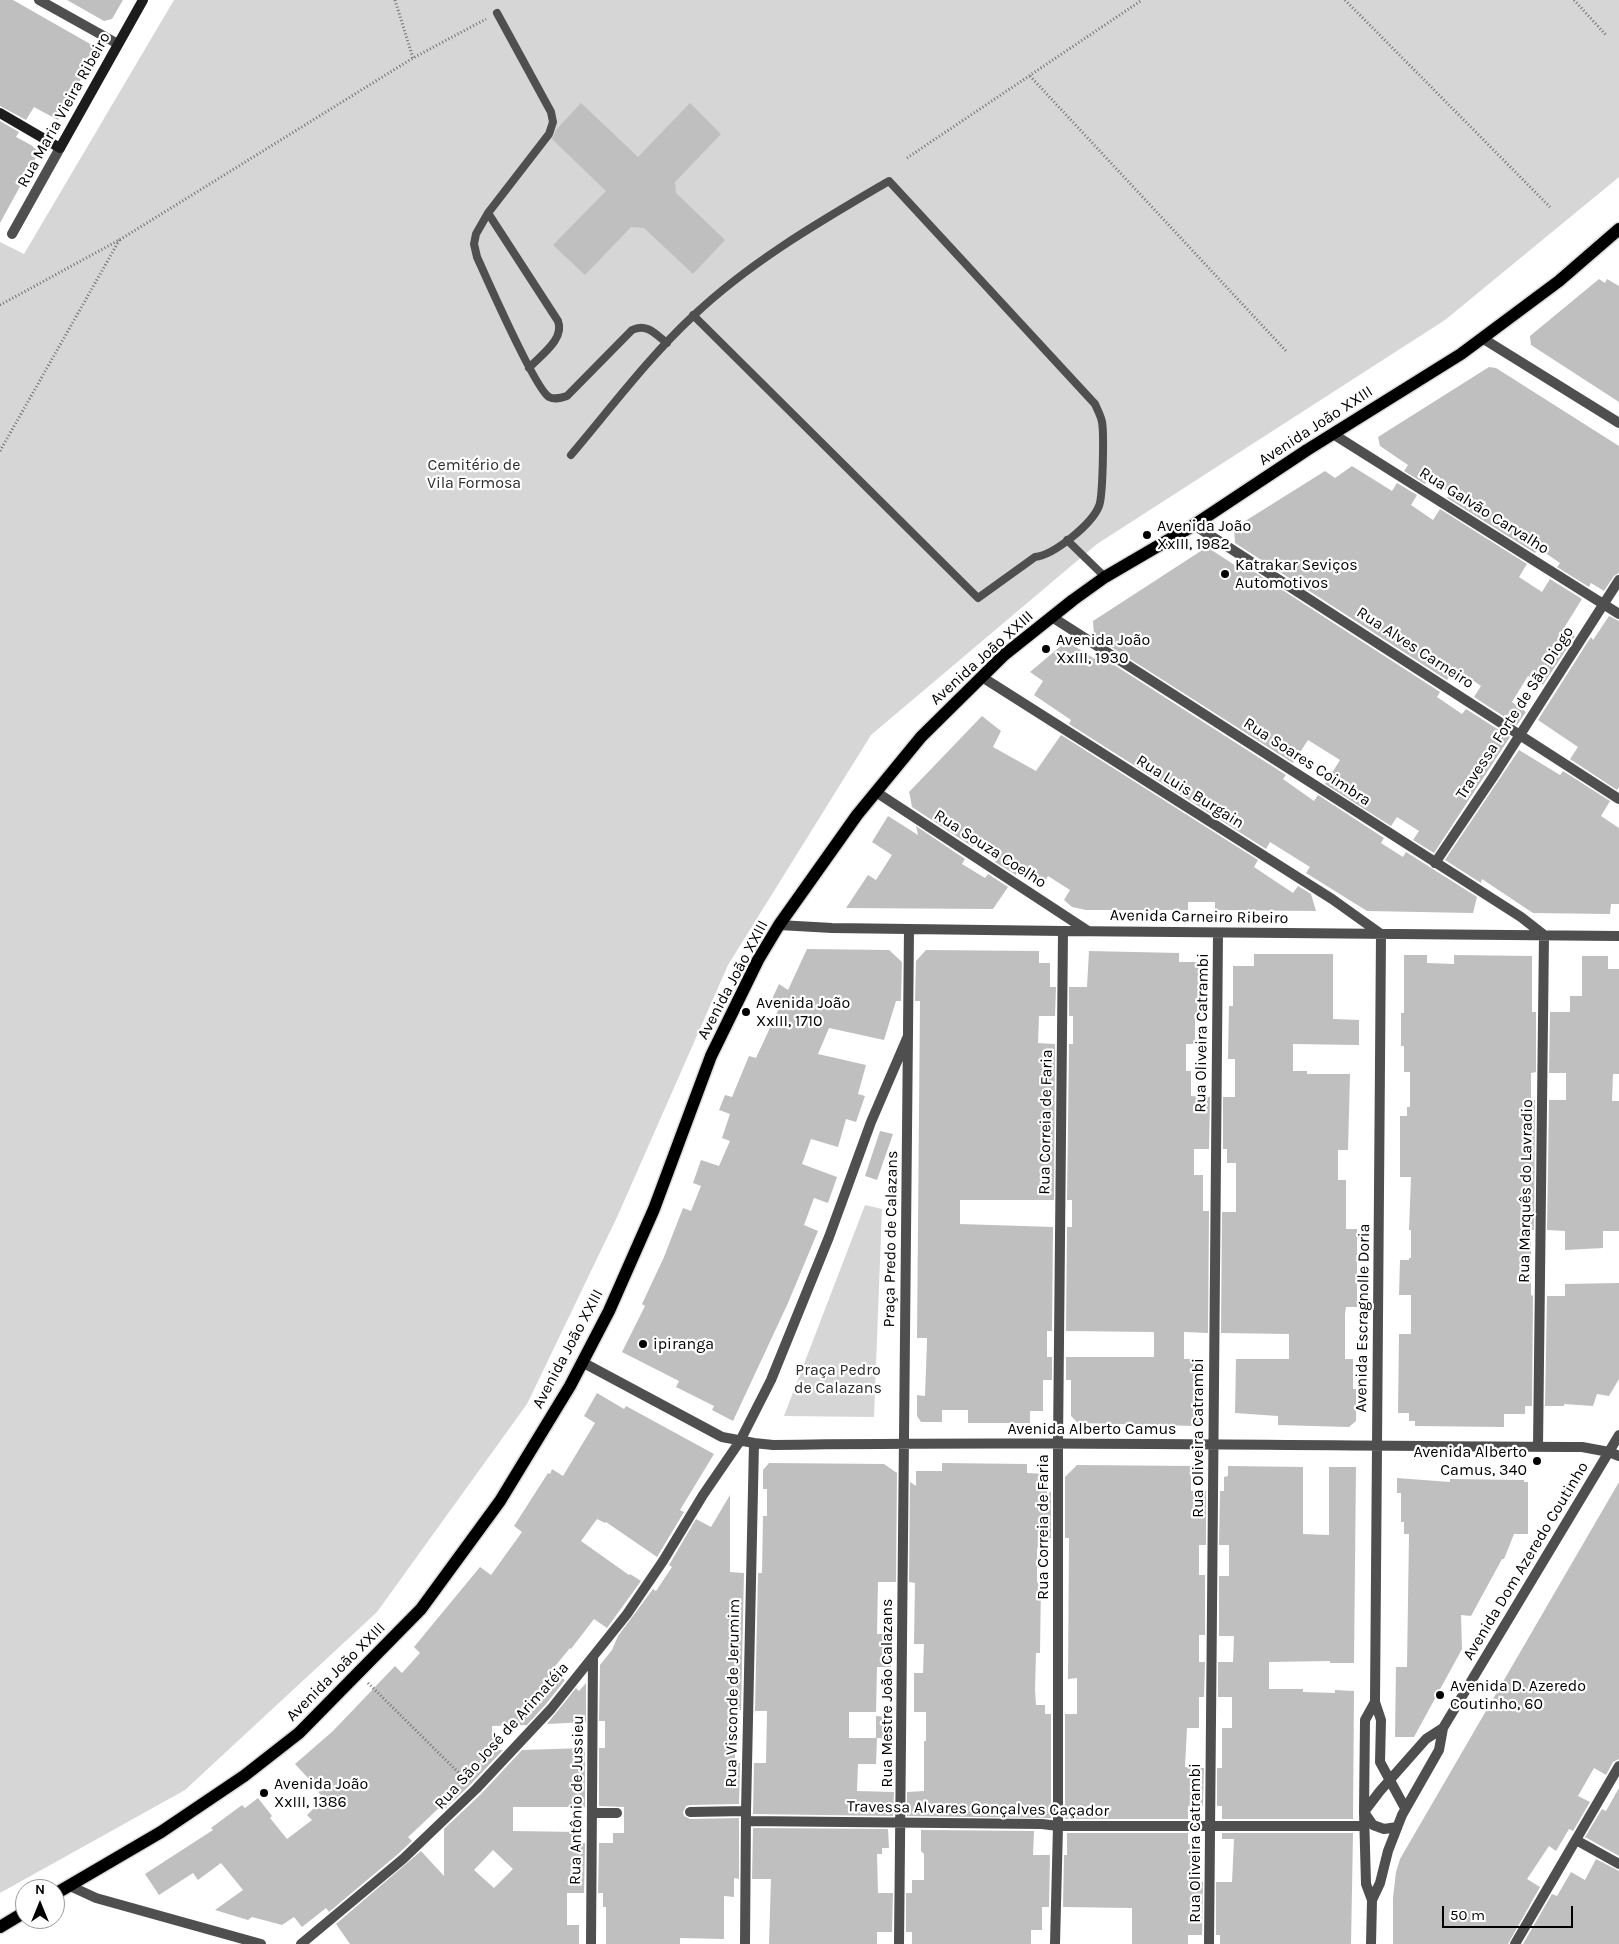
<!DOCTYPE html>
<html>
<head>
<meta charset="utf-8">
<style>
  body { margin:0 }
  #map { position:relative; width:1619px; height:1944px; overflow:hidden; background:#fff; font-family:Karla,sans-serif }
  canvas { display:block }
  .north { position:absolute; left:15px; top:1879px; width:50px; height:50px; box-sizing:border-box; background:#fff; border:1px solid #999; border-radius:50%; rotate:0deg; font-size:14px; font-weight:700; line-height:20px; text-align:center; color:#000 }
  .north::after { content:''; display:block; margin:auto; width:18px; height:22px; background:#000; clip-path:polygon(50% 0,100% 100%,50% 72%,0 100%) }
  .scale { position:absolute; left:1442px; top:1906px; width:131px; height:22px; box-sizing:border-box; border:2px solid #000; border-top:0; padding-left:6px; font-size:15px; line-height:18px; white-space:nowrap; color:#000; -webkit-text-stroke:4px #fff; paint-order:stroke }
</style>
</head>
<body>
<div id="map">
<canvas width="1619" height="1944"></canvas>
<div class="north">N</div>
<div class="scale">50 m</div>
</div>
<script>
const context = document.querySelector('canvas').getContext('2d');
context.lineJoin = 'round';
function paint(path, color) { context.fillStyle = color; context.fill(path, 'evenodd'); }
function strokePath(path, color, width, dash) { context.strokeStyle = color; context.lineWidth = width; context.lineCap = dash ? 'butt' : 'round'; context.setLineDash(dash || []); context.stroke(path); }
function drawText(font, color, halo, rows, align = 'center') {
  context.font = font + ' Karla,sans-serif'; context.lineWidth = 4.5; context.setLineDash([]); context.textBaseline = 'middle'; context.strokeStyle = halo; context.fillStyle = color; for (const [text, x, y, turn = 0] of rows) {
    context.save(); context.translate(x, y); context.rotate((+turn || 0) * Math.PI / 180); context.textAlign = isNaN(turn) ? turn : align; if (halo) context.strokeText(text, 0, 0); context.fillText(text, 0, 0); context.restore();
  }
}
const green = new Path2D(`
  M174 0H1619V177L1445 320 1097 544 871 735 728 965 618 1215 527 1404 377 1612 185 1790 0 1893V242L24 254Z
  M865 1205 882 1209 874 1417 784 1416Z`);
const building = new Path2D(`
  M0 0H13L92 45 95 54 58 120 34 107 26 120 0 106Z
  M67 0H123L112 19 104 21Z
  M581 103 638 157 690 103 721 134 675 182 676 193 725 240 693 274 644 228 631 227 585 275 553 245 606 191 552 139 556 130Z
  M0 121 19 132 16 137 31 145 39 152 0 223Z
  M1599 279 1605 283 1607 279 1619 286V402L1531 345 1530 336Z
  M1489 367 1496 368 1619 446V573L1614 576 1604 591 1591 583 1589 587 1557 567 1560 563 1538 548 1535 553 1447 498 1450 493 1428 478 1425 484 1404 471 1408 465 1380 446 1378 437Z
  M1352 466 1392 491 1397 483 1417 495 1411 505 1433 520 1440 509 1527 564 1519 577 1542 592 1550 579 1582 599 1564 628 1575 636 1543 685 1528 676 1512 702 1526 712 1517 725 1474 697 1481 686 1455 668 1447 680 1235 543 1234 528 1325 471 1335 478Z
  M1207 547 1236 566V560L1440 692 1437 697 1462 714 1466 709 1510 737 1434 853 1413 840 1419 831 1397 817 1391 826 1325 784 1340 760 1308 740 1293 763 1094 636 1093 621Z
  M1609 616 1619 621V787L1617 790 1570 759 1578 747 1538 720 1587 643 1591 637 1593 640Z
  M1071 644 1095 659 1094 652 1286 775 1283 779 1314 801 1318 795 1384 838 1381 843 1403 857 1406 852 1477 897 1473 913 1367 911 1306 873 1310 867 1270 842 1266 849 1069 724 1071 720 1034 695 1043 681 1030 672 1062 645Z
  M982 716 1001 731 993 747 1036 771 1061 735 1258 860 1254 867 1293 893 1298 886 1311 894 1316 911 1215 910V902H1188V910H1086L1072 907 1064 900 1070 890 1048 876 1042 886 1018 871 1016 875 995 862 1002 852 980 837 973 847 912 807 910 796 909 792Z
  M1519 750 1560 775 1563 771 1610 801 1601 816 1619 828V904H1611L1610 914 1533 913 1482 879 1481 883 1445 860Z
  M888 816 918 835 916 826 965 859 962 864 985 878 988 874 1008 887 993 909 846 908 868 875 876 880 892 855 872 842Z
  M807 949 889 950 902 962 901 1001H896L884 1040 829 1028 818 1054 866 1065 858 1094 865 1096 856 1122 846 1119 838 1147 811 1139 802 1164 837 1177 828 1203 814 1198 804 1225 818 1231 788 1303 733 1421 712 1410 714 1406 676 1387 679 1381 622 1352 645 1306 642 1304 664 1257 683 1208 691 1211 701 1186 693 1183 701 1160 719 1166 730 1141 722 1138 730 1114 719 1110 725 1095 732 1097 749 1056 756 1058 781 1004 772 999 779 984 788 990Z
  M926 950 1039 951V963H1050V987H1056L1055 1016H1039L1038 1043 1055 1044 1054 1200H960V1224L1053 1227 1052 1331H1047V1357H1052V1380H1043V1411H1030V1423H968V1410H942V1422H921L917 1416V1395L925 1396 927 1341V1338H917L920 1001H915L916 961Z
  M1089 951 1179 953V962H1205V976H1202L1201 1018H1195V1044H1186V1071H1191V1096L1210 1097 1209 1149H1194V1175H1203V1211H1209L1208 1333 1184 1332V1359H1202V1373H1197L1196 1409H1201V1419L1196 1426 1078 1423 1071 1416V1380H1066V1357H1154V1332L1066 1331 1067 1227H1072V1200H1067L1069 1044H1073V1016H1069V987H1087Z
  M1254 954H1333V1019L1359 1020V1045L1293 1044V1071H1307V1074H1350L1348 1150H1338V1180H1346V1229H1357V1307H1346L1345 1314V1359H1353V1389H1356V1421L1349 1427 1278 1425V1416L1235 1413 1236 1359H1289V1334L1221 1333 1222 1212H1236V1163H1227V1149H1223V1097H1235V1059H1228L1229 1006H1233V966H1254Z
  M1404 955H1427V963L1454 964V955L1532 956V1012H1536V1072L1531 1073V1100H1535L1534 1230H1531V1295L1533 1296 1532 1406H1525V1414H1504V1427L1415 1426V1421H1409V1413H1398L1399 1334H1411V1295H1399L1400 1260H1409V1258H1411V1230H1409L1411 1177H1400V1116H1407V1107H1410V1072H1404V1046H1401V1013H1404Z
  M1582 956H1608V969H1619V1074H1613L1612 1101H1619V1231H1603V1248L1565 1250V1231L1547 1230 1549 1100H1566V1073H1549L1550 1012H1570V996H1582Z
  M880 1131 893 1134 877 1180 865 1176Z
  M1619 1283V1379L1609 1396 1597 1394 1593 1406 1564 1404V1406H1545L1547 1296H1565V1284Z
  M597 1393 624 1409 626 1406 714 1454 680 1510 684 1512 657 1557 606 1522 605 1523 597 1519 581 1541 629 1575 630 1574 641 1581 607 1628 594 1619 571 1649 570 1648 552 1670 565 1680 546 1704 527 1725 492 1726 493 1750H503L471 1784 444 1810V1803L421 1825 408 1837 412 1841 398 1854 329 1912 326 1908 302 1927 294 1917 282 1925 252 1917 248 1920 215 1910 243 1890 221 1863 198 1880 193 1873 159 1895 145 1874 213 1830 211 1828 242 1805 245 1808 258 1798 272 1816 270 1818 287 1839 312 1820 307 1815 324 1798 318 1792 320 1791 295 1764 333 1731 395 1666 402 1673 420 1653 414 1647 480 1567 491 1575 522 1532 514 1526 548 1473 550 1474 552 1469 563 1476 595 1423 584 1416Z
  M769 1463 884 1464 897 1473 896 1582H878L877 1634H890L891 1667H877L876 1712H849V1738H876V1716L889 1717V1739L877 1738 876 1764H858L857 1791 894 1792 893 1816 753 1814 754 1763H766L767 1711H755L758 1573H762L763 1516H767V1489H763V1470Z
  M942 1463 1027 1464V1473L1047 1474V1496L1051 1491V1538H1042V1548H1037V1582H1041L1040 1653H1036L1035 1690 1036 1705H1045V1714H1051V1818L907 1816V1792L924 1791V1741H926V1712H914V1673H923L924 1644H914L915 1583 909 1582 910 1482 916 1486V1471H942Z
  M1077 1465 1191 1466V1491H1206V1545H1199V1575H1205V1635H1199V1662H1205L1204 1697H1199V1728H1187L1185 1767 1204 1768 1203 1806H1188V1819H1065V1714H1077V1678L1068 1679 1069 1538H1065V1477Z
  M1228 1466 1303 1467V1534L1329 1535V1467H1356L1354 1663H1330V1661L1269 1662V1689H1303V1692L1335 1693V1690L1354 1691 1353 1819H1222V1806H1217V1768H1222V1728H1232V1697H1218V1662H1233L1234 1636H1219V1576H1229V1545H1219L1220 1491H1224V1477L1228 1476Z
  M1397 1478 1450 1482V1479L1524 1480V1482H1528V1534H1514L1504 1559H1502L1471 1616 1461 1615 1462 1649 1414 1737H1395L1396 1667H1407L1409 1534H1404V1522H1401V1493H1397Z
  M1619 1482V1759L1613 1762 1606 1775 1594 1768 1578 1796 1590 1802 1573 1831 1569 1829 1556 1851 1549 1846 1527 1879 1540 1887 1508 1944H1393V1898L1396 1872 1400 1859Z
  M730 1495V1572L744 1573 741 1710H736L735 1730V1763H740L739 1804 690 1805 686 1806 683 1812 684 1816 690 1819 739 1818V1879L734 1878V1897L724 1896V1939L680 1938V1944H606V1907H603V1893H598L599 1843H613V1833H624V1807L599 1806V1748H605V1721H599L600 1665 612 1650 618 1636 653 1589 656 1591 672 1567 669 1565 696 1519 711 1527Z
  M586 1683V1722L547 1724 576 1688 579 1691Z
  M585 1748V1807H513V1831L580 1832V1843H585L584 1893H567V1925H579V1944H350L336 1924 421 1851 444 1876V1829L481 1794 522 1750ZM493 1850 513 1869 494 1888 474 1870Z
  M1619 1788V1856L1585 1837 1602 1809 1606 1811Z
  M753 1828 888 1829 889 1848H882V1854H877L878 1893H893L892 1932H877V1944H769L771 1879H752Z
  M921 1830 1034 1831 1033 1855H1050L1049 1907H1042V1930H1031V1944H912V1932H906V1893H912V1880H924V1854L921 1851Z
  M1067 1833H1188V1844H1197V1882H1203L1202 1935H1188V1944H1132V1908L1063 1907 1064 1855H1067Z
  M1222 1833H1353L1351 1944H1220V1935H1216V1882H1232L1234 1839H1222Z
  M1596 1859 1619 1871V1944H1523L1552 1894 1557 1896 1571 1872 1585 1880Z`);
const path = new Path2D(`
  M395 0 413 58
  M1345 0 1550 207
  M1574 0 1606 35
  M1030 76 1287 352
  M907 158 1142 0
  M0 305 121 239 413 58 486 19
  M0 451 120 239
  M368 1683 467 1781`);
const lane = new Path2D(`
  M497 13 551 112 553 122 549 134 488 213 476 234 474 244 477 257C487 279 535 389 549 397 555 400 561 398 567 396L632 330C647 323 655 334 667 343
  M488 213 558 321C565 339 541 355 529 368
  M571 455C610 409 649 357 693 316 751 261 821 221 889 181L1095 404C1097 409 1101 416 1102 422 1104 433 1103 497 1099 506 1092 524 1054 555 1035 557L978 598 693 315
  M1067 540 1105 577`);
const street = new Path2D(`
  M39 0 118 44
  M12 234 60 148
  M1482 338 1619 423
  M1333 434 1619 614
  M1194 525 1619 799
  M1052 617 1521 917 1544 935 1538 1447
  M982 677 1332 899 1381 934 1375 1702 1381 1720 1380 1762 1405 1808
  M876 792 1088 931
  M1435 863 1493 777 1619 580
  M779 925 832 928 1063 931 1619 936
  M582 1362 722 1437 754 1443 773 1445C1042 1441 1312 1446 1582 1447L1609 1452 1619 1456
  M1375 1702 1365 1720 1364 1812 1373 1825 1384 1829 1397 1827
  M690 1812 746 1811
  M592 1813H617
  M746 1821 1042 1824 1058 1826H1364
  M1576 1840 1619 1864
  M70 1886 96 1898 261 1944
  M1372 1900 1380 1883 1388 1851 1402 1815 1439 1750 1443 1728 1619 1435
  M301 1944 403 1859 476 1789 551 1709 627 1614 663 1561 703 1495 740 1441 771 1380 829 1237 871 1122 908 1036
  M591 1944 593 1657
  M745 1944 746 1811 754 1443
  M899 1944 909 929
  M1055 1944 1058 1826V1443L1063 931
  M1209 1944 1218 933
  M1371 1944 1372 1900 1366 1884 1364 1812 1380 1791 1426 1739 1443 1728
  M1515 1944 1619 1766`);
const secondary = new Path2D(`
  M0 113 60 148 143 0`);
const primary = new Path2D(`
  M55 1894 161 1832 244 1776 299 1733 421 1609 500 1501 570 1386 609 1311 654 1209 711 1056 758 960 779 925 857 815 921 737 1004 655 1073 600 1105 577 1194 525 1307 450 1461 354 1559 281 1619 229
  M0 1927 25 1912`);
const markers = [
  [1147,535,5,"#000"],
  [1225,574,5,"#000"],
  [1046,649,5,"#000"],
  [746,1012,5,"#000"],
  [643,1344,5,"#000"],
  [1537,1461,5,"#000"],
  [1440,1695,5,"#000"],
  [264,1793,5,"#000"]
];
const streetNames = [
  ["Rua Maria Vieira Ribeiro",64,110,-61],
  ["Avenida João XXIII",1316,426,-33],
  ["Rua Galvão Carvalho",1484,511,32],
  ["Rua Alves Carneiro",1415,648,33],
  ["Avenida João XXIII",982,658,-42],
  ["Travessa Forte de São Diogo",1515,713,-57],
  ["Rua Soares Coimbra",1307,762,33],
  ["Rua Luis Burgain",1190,792,32],
  ["Rua Souza Coelho",990,849,33],
  ["Avenida Carneiro Ribeiro",1199,917,1],
  ["Avenida João XXIII",733,980,-62],
  ["Rua Oliveira Catrambi",1202,1033,-89],
  ["Rua Correia de Faria",1046,1122,-89],
  ["Rua Marquês do Lavradio",1526,1191,-89],
  ["Praça Predo de Calazans",891,1239,-89],
  ["Avenida Escragnolle Doria",1363,1318,-89],
  ["Avenida João XXIII",568,1349,-62],
  ["Avenida Alberto Camus",1092,1429],
  ["Rua Oliveira Catrambi",1198,1438,-90],
  ["Rua Correia de Faria",1043,1527,-90],
  ["Avenida Dom Azeredo Coutinho",1526,1561,-59],
  ["Avenida João XXIII",336,1672,-45],
  ["Rua Visconde de Jerumim",733,1693,-89],
  ["Rua Mestre João Calazans",887,1693,-90],
  ["Rua São José de Arimatéia",502,1736,-48],
  ["Rua Antônio de Jussieu",577,1800,-89],
  ["Travessa Alvares Gonçalves Caçador",978,1809,1],
  ["Rua Oliveira Catrambi",1195,1843,-90]
];
const parkNames = [
  ["Cemitério de",474,465],
  ["Vila Formosa",474,483],
  ["Praça Pedro",838,1370],
  ["de Calazans",838,1388]
];
const poiNames = [
  ["Avenida João",1157,526],
  ["XxIII, 1982",1157,544],
  ["Katrakar Seviços",1235,565],
  ["Automotivos",1235,583],
  ["Avenida João",1056,640],
  ["XxIII, 1930",1056,658],
  ["Avenida João",756,1003],
  ["XxIII, 1710",756,1021],
  ["ipiranga",653,1344],
  ["Avenida Alberto",1527,1452,"right"],
  ["Camus, 340",1527,1470,"right"],
  ["Avenida D. Azeredo",1450,1686],
  ["Coutinho, 60",1450,1704],
  ["Avenida João",274,1784],
  ["XxIII, 1386",274,1802]
];
paint(green, '#d6d6d6');
paint(building, '#bfbfbf');
strokePath(primary, '#dbdbdb', 15);
strokePath(path, '#717171', 3, [1, 2.5]);
strokePath(lane, '#4f4f4f', 8);
strokePath(street, '#4f4f4f', 10);
strokePath(secondary, '#1c1c1c', 10);
strokePath(primary, '#000', 12);
for (const [x, y, r, color] of markers) { const dot = new Path2D(); dot.arc(x, y, r, 0, 2 * Math.PI); context.fillStyle = color; context.fill(dot); strokePath(dot, '#fff', 2); }
drawText('16px', '#000', '#fff', streetNames);
drawText('16px', '#2d2d2d', '#fff', parkNames);
drawText('16px', '#000', '#fff', poiNames, 'left');
</script>
</body>
</html>
